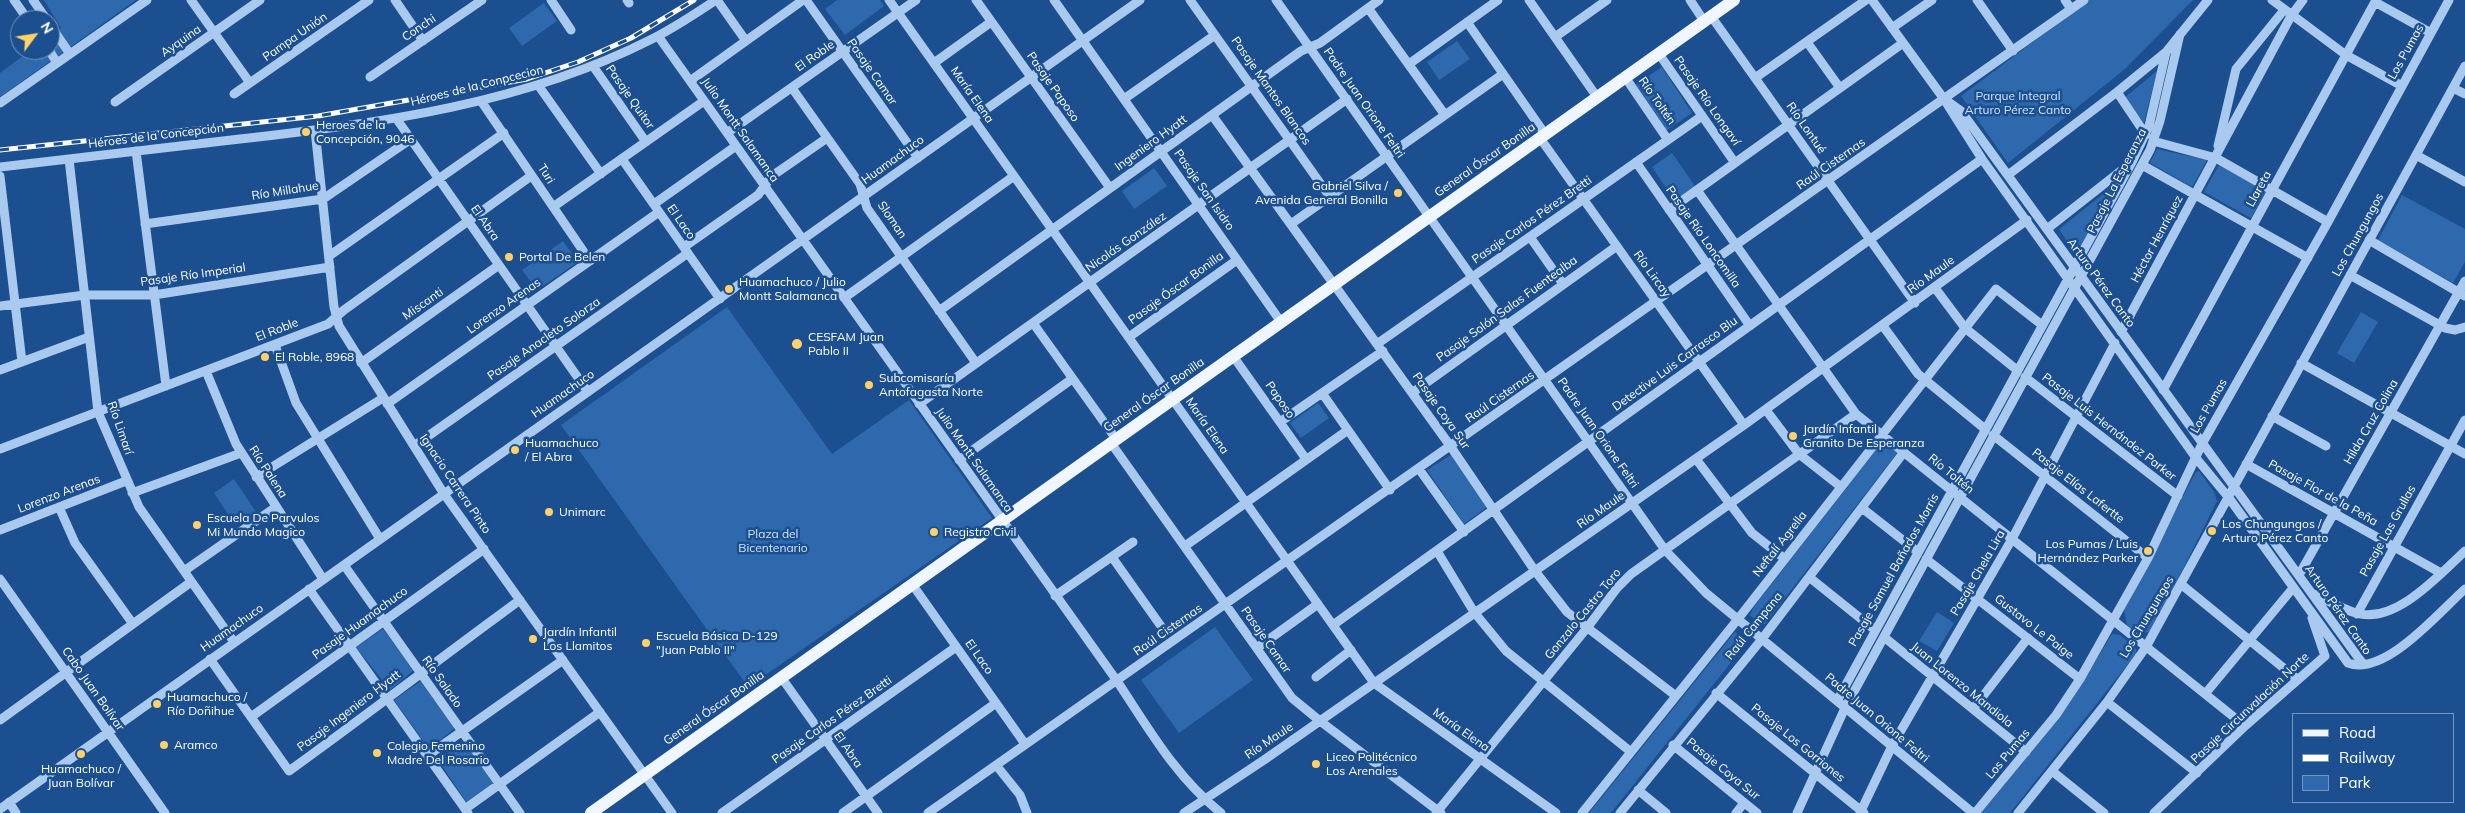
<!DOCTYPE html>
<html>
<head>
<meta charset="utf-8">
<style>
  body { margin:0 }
  #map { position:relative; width:2465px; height:813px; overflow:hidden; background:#1b4f8f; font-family:Mulish,sans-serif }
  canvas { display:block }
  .legend { position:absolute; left:2292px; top:713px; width:162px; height:90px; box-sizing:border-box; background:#1b4f8f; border:1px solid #7695bc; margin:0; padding:6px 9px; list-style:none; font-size:15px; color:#fff }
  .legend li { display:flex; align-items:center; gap:10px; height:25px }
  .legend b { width:25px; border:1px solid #7695bc }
  .north { position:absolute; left:10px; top:10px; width:50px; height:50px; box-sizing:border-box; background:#1b4f8f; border:1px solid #7695bc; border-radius:50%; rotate:59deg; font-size:14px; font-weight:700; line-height:20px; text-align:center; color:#fff }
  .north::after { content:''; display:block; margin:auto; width:18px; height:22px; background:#ffd166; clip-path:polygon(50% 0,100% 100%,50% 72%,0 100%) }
</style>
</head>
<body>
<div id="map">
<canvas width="2465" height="813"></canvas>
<ul class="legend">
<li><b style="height:6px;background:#f0f6ff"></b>Road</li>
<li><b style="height:6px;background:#fff"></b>Railway</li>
<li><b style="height:14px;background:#2e69ad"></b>Park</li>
</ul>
<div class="north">N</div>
</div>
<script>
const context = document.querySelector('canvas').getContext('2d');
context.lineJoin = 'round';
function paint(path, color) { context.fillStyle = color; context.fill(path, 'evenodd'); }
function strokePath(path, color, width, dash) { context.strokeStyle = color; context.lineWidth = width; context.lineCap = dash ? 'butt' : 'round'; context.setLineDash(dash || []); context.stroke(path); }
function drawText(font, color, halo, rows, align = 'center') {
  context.font = font + ' Mulish,sans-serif'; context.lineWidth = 5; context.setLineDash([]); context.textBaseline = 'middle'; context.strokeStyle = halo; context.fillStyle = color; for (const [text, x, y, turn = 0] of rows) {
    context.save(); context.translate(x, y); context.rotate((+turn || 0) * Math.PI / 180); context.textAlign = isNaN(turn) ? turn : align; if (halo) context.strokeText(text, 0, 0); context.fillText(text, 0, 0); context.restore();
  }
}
const green = new Path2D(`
  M44 0H136L0 97V73L31 50H50V36L61 28Z
  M837 0H880L884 6 845 35 825 9Z
  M2089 0H2193L2125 69 2008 163 1961 96Z
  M544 3 557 21 522 46 509 28Z
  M1457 41 1470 59 1439 80 1427 62Z
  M1662 67 1692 113 1667 130 1636 84Z
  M2157 71 2144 123 2124 98Z
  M2157 149 2207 160 2192 187 2150 163Z
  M1672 153 1695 186 1674 200 1652 167Z
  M2219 165 2266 191 2251 218 2204 192Z
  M1154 168 1167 186 1134 209 1122 191Z
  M2116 184 2077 257 2059 229Z
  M2402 195 2465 229V262L2453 283 2378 240Z
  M563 241 578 262 537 290 522 270Z
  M727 307 832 454 909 400 992 518 748 687 561 425Z
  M2361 312 2378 322 2354 363 2337 353Z
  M1318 403 1329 418 1301 438 1290 423Z
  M1884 446H1889L1897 453 1765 624H1759L1750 615 1753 608 1878 447Z
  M1451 455 1487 507 1464 524 1427 470Z
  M2199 471 2214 492 2217 501 2152 631 2138 634 2127 625 2124 610 2190 483 2196 472Z
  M234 479 256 512 235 525 214 493Z
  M1937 612 1954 623 1937 651 1919 641Z
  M1215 627 1253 680 1179 733 1141 680Z
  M383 629 414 670 390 690 356 647Z
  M1735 632 1748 641 1611 813H1589Z
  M2112 634 2120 635 2136 648V654L2010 813H1981L2070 703Z
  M421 681 455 728 429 749 394 700Z
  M464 742 496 783 467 803 438 760Z`);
const minor = new Path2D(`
  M14 0 28 20
  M33 0 47 20
  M191 0 250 83
  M395 0 423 41
  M551 0 571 30
  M627 0 629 3
  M717 0 746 41
  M806 0 918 158
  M889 0 1374 683 1556 813
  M976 0 1110 188
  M1054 0 1281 322
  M1190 0 1330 197
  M1276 0 1665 550 1706 593 1973 813
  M1529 0 1597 97
  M1690 0 1704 21
  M1872 0 1944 99 1982 159 2196 458 2229 498 2348 663C2385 677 2439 612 2465 589
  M1977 0 2013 51
  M2065 0 2071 9
  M2272 0 2346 55 2402 86
  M2375 2 2431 33
  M1368 8 1445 115
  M1711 16 1915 303
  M1467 22 1545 134
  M50 25 70 54
  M1892 28 1932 0
  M658 36 1117 681C1149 729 1175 776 1221 813
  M1555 37 1607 0
  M1807 42 1840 88
  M49 50 57 63
  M1659 54 1735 163
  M934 63 991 22
  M1409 64 1498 0
  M593 66 646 142
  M370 77 482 0
  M1625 77 1668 140
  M1755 78 1866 0
  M690 81 803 0
  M538 85 601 174
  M792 88 860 184 867 208 976 363
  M2453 88 2465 94
  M2117 92 2146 135
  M234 94 369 0
  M1124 99 1215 35
  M481 101 590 261
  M1947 101 1961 111 2363 664
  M115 102 260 0
  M0 103 147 0
  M1212 115 1451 447 1535 571 1567 612 1676 696
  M396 118 588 392
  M315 130 334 307 339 326 444 494 672 813
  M727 133 916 0
  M1540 138 1744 425
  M2153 141 2216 158 2328 222
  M2218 146 2236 69 2284 10
  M136 151 166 386
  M2416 155 2465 182
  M69 159 98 412 139 507 234 642
  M622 159 720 299
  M1636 162 1750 326
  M2142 165 2308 258
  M0 167C80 157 160 148 240 139 381 123 524 104 652 39 674 28 695 14 716 0
  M2008 175 2117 92 2166 52 2208 0
  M0 176 22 362
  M1697 190 1856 414 2245 726
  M654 204 736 146
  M553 207 704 101
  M1669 210 1903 43
  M145 224 323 199 411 139
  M1291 224 1503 74
  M2047 229 2127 166
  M1530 237 1563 284
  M2369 240 2465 296
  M684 247 758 195 772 176 827 138
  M329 256 504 133
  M2350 275 2445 328 2455 330 2465 327
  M1935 288 1965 328 2017 370
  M844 298 1014 176
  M0 306 85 295H154L330 267
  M939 311 1301 51 1320 43 1379 0
  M1033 323 1116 439
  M1883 326 1918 374 1985 429
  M2121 332 2291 16 2303 0
  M1129 337 1237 260
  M1377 344 1702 116
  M275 345 296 403 380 539
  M1233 356 1306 459
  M361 363 499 265
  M2301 363 2465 454
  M0 370 89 337
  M206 371 236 444 323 579
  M2025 377 2178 496
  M2163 390 2376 0
  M1322 393 1390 490
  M1412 393 1617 246
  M387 404 659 212
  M919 404 1347 99
  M1766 410 1799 454 1841 487
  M2272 416 2326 446
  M1280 422 1383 351
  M1993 435 2148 558
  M1111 443 1292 698 1320 721 1441 813
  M414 446 688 253
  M0 449 328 324 344 310 531 176
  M1696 459 1752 533 1785 559
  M959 460 1072 379
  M2246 464 2441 573
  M1419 469 1464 532
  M256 477 383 398
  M132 493 241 453
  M59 507 75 543 133 624
  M1862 508 1918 552
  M0 530 126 481
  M1185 546 1348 430
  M1437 551 1474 612 1506 651 1631 752
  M1112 557 1163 629
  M1926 559 2080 679
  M344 565 520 813
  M184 571 276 507
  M2299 575 2465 281
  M1809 577 1875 630
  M0 579 165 813
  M912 584 1025 744
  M2182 585 2297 679
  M309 589 468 813
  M2314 594C2327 600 2342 609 2356 613 2395 625 2439 575 2465 551
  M1055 596 1133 542
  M2357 614 2465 420
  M1333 625 1982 159
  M1884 637 2026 752
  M1257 648 1318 604
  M210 659 289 771C367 715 443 656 520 600
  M781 677 878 813
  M1316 677 1351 650
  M1716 693 1864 813
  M2205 694 2293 588
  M1837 701 2132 162 2149 126 2166 52
  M2107 702 2197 773
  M1973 709 2028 638
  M251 717 484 549
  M0 720 191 582
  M1673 745 1757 813
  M427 756 563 660
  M996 765 1020 795 1027 813
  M2052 771 2104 813
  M1638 790 1666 813
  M9 802 16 813
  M0 809 1140 0
  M465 809 600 712
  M722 813 956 647
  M843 813 996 703
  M928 813 2084 0
  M1184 813 1264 760 1744 425 2027 220
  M1436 813 1587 628 1617 588 1631 574 1856 414
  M1582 813 1738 619 1996 289 2042 325
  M1620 813 1762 639 1904 452
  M1736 813 1744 803
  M1797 813 1845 708 2150 150 2160 121 2180 34
  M1860 813 1892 746 2012 539 2115 343
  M1975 813 2056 715 2080 679 2148 558 2202 444 2328 222 2449 0
  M2018 813 2107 702 2146 647 2465 66
  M2154 813 2245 726 2325 656 2312 618`);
const major = new Path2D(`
  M591 813 1734 0`);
const rail = new Path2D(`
  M0 150 318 116 527 79 578 62 631 38 694 0`);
const markers = [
  [306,132,5,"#ffd166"],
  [1398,193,5,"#ffd166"],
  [509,257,5,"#ffd166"],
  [729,289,5,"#ffd166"],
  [797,344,6,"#ffd166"],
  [265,357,5,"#ffd166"],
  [869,385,5,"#ffd166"],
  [1793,436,5,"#ffd166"],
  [515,450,5,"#ffd166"],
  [549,512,5,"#ffd166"],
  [197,525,5,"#ffd166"],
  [2212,531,5,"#ffd166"],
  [934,532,5,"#ffd166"],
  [2148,551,5,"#ffd166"],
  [533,639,5,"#ffd166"],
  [646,643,5,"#ffd166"],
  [157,704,5,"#ffd166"],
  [164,745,5,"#ffd166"],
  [377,753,5,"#ffd166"],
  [81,754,5,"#ffd166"],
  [1316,764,5,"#ffd166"]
];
const streetNames = [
  ["Conchi",419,28,-34],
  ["Pampa Unión",295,37,-35],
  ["Ayquina",181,41,-35],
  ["Los Pumas",2406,52,-61],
  ["El Roble",815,56,-35],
  ["Pasaje Camar",872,72,55],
  ["Héroes de la Conpcecion",477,86,-14],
  ["Pasaje Paposo",1053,87,55],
  ["Pasaje Mantos Blancos",1271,91,55],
  ["María Elena",972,95,55],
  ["Pasaje Quitor",630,97,55],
  ["Río Toltén",1657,101,55],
  ["Pasaje Río Longaví",1707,101,55],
  ["Padre Juan Orione Feltri",1364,103,55],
  ["Río Lontué",1806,128,55],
  ["Julio Montt Salamanca",740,130,55],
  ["Héroes de la Concepción",156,136,-7],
  ["Ingeniero Hyatt",1151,143,-36],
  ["Huamachuco",893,160,-36],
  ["General Óscar Bonilla",1485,160,-35],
  ["Raúl Cisternas",1831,164,-35],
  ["Turi",546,174,58],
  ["Pasaje La Esperanza",2117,181,-63],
  ["Llareta",2259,189,-61],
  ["Pasaje San Isidro",1204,190,55],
  ["Río Millahue",285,191,-9],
  ["Sloman",892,220,56],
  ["Pasaje Carlos Pérez Bretti",1532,220,-35],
  ["El Laco",681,222,55],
  ["El Abra",485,223,55],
  ["Los Chungungos",2358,235,-61],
  ["Pasaje Río Loncomilla",1703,237,55],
  ["Héctor Henríquez",2157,239,-62],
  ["Nicolás González",1126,242,-35],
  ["Río Lircay",1652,274,54],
  ["Pasaje Río Imperial",193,275,-8],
  ["Río Maule",1931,275,-36],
  ["Arturo Pérez Canto",2101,283,54],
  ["Pasaje Óscar Bonilla",1176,288,-36],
  ["Miscanti",423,304,-35],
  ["Lorenzo Arenas",504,306,-35],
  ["Pasaje Solón Salas Fuentealba",1507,309,-36],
  ["El Roble",277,330,-21],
  ["Pasaje Anacleto Solorza",544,339,-35],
  ["Detective Luis Carrasco Blu",1675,364,-36],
  ["Huamachuco",563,394,-35],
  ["General Óscar Bonilla",1154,395,-35],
  ["Raúl Cisternas",1500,397,-35],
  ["Paposo",1280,400,55],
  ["Los Pumas",2209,406,-60],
  ["Pasaje Coya Sur",1441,411,55],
  ["Hilda Cruz Colina",2371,422,-60],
  ["María Elena",1207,426,55],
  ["Pasaje Luis Hernández Parker",2109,427,38],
  ["Río Limarí",120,428,71],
  ["Padre Juan Orione Feltri",1598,433,55],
  ["Julio Montt Salamanca",974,460,55],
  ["Río Palena",268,472,57],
  ["Río Toltén",1951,474,39],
  ["Ignacio Carrera Pinto",455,484,56],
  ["Pasaje Elías Lafertte",2078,486,38],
  ["Pasaje Flor de la Peña",2323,493,29],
  ["Lorenzo Arenas",59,494,-21],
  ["Río Maule",1601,510,-35],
  ["Pasaje Las Grullas",2388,531,-61],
  ["Neftalí Agrella",1780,544,-52],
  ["Pasaje Samuel Bañados Morris",1894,570,-61],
  ["Pasaje Chela Lira",1978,573,-60],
  ["Arturo Pérez Canto",2338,610,55],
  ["Gonzalo Castro Toro",1583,614,-51],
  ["Los Chungungos",2147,617,-59],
  ["Pasaje Huamachuco",360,623,-36],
  ["Raúl Campana",1754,626,-51],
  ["Gustavo Le Paige",2034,627,38],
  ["Huamachuco",232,628,-35],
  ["Raúl Cisternas",1168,630,-35],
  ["Pasaje Camar",1266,640,55],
  ["El Laco",979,657,55],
  ["Río Salado",442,682,55],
  ["Juan Lorenzo Mandiola",1962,685,39],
  ["Cabo Juan Bolívar",93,689,55],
  ["General Óscar Bonilla",714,708,-35],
  ["Pasaje Circunvalación Norte",2250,708,-43],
  ["Pasaje Ingeniero Hyatt",349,711,-37],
  ["Padre Juan Orione Feltri",1877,718,40],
  ["Pasaje Carlos Pérez Bretti",832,720,-35],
  ["María Elena",1461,730,35],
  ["Río Maule",1269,741,-34],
  ["Pasaje Los Gorriones",1798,743,39],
  ["El Abra",848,750,55],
  ["Los Pumas",2008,754,-50],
  ["Pasaje Coya Sur",1723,769,39]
];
const parkNames = [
  ["Parque Integral",2018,96],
  ["Arturo Pérez Canto",2018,110],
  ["Plaza del",773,534],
  ["Bicentenario",773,548]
];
const poiNames = [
  ["Heroes de la",316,125],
  ["Concepción, 9046",316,139],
  ["Gabriel Silva /",1388,186,"right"],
  ["Avenida General Bonilla",1388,200,"right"],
  ["Portal De Belen",519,257],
  ["Huamachuco / Julio",739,282],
  ["Montt Salamanca",739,296],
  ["CESFAM Juan",808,337],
  ["Pablo II",808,351],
  ["El Roble, 8968",275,357],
  ["Subcomisaría",879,378],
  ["Antofagasta Norte",879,392],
  ["Jardín Infantil",1803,429],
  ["Granito De Esperanza",1803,443],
  ["Huamachuco",525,443],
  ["/ El Abra",525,457],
  ["Unimarc",559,512],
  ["Escuela De Parvulos",207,518],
  ["Mi Mundo Magico",207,532],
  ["Los Chungungos /",2222,524],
  ["Arturo Pérez Canto",2222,538],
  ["Registro Civil",944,532],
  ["Los Pumas / Luis",2138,544,"right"],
  ["Hernández Parker",2138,558,"right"],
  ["Jardín Infantil",543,632],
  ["Los Llamitos",543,646],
  ["Escuela Básica D-129",656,636],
  ["\"Juan Pablo II\"",656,650],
  ["Huamachuco /",167,697],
  ["Río Doñihue",167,711],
  ["Aramco",174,745],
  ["Colegio Femenino",387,746],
  ["Madre Del Rosario",387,760],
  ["Liceo Politécnico",1326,757],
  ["Los Arenales",1326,771],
  ["Huamachuco /",81,769,"center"],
  ["Juan Bolívar",81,783,"center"]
];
paint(green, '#2e69ad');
strokePath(minor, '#a9c9ee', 9);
strokePath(major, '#f0f6ff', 12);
strokePath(rail, '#fff', 5);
strokePath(rail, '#1b4f8f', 3, [9]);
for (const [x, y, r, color] of markers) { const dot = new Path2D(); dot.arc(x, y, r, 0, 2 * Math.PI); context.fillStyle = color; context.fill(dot); strokePath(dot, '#1b4f8f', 2); }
drawText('12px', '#fff', '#1b4f8f', streetNames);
drawText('12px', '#cfe3fa', '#1b4f8f', parkNames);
drawText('12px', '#fff', '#1b4f8f', poiNames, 'left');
</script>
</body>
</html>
